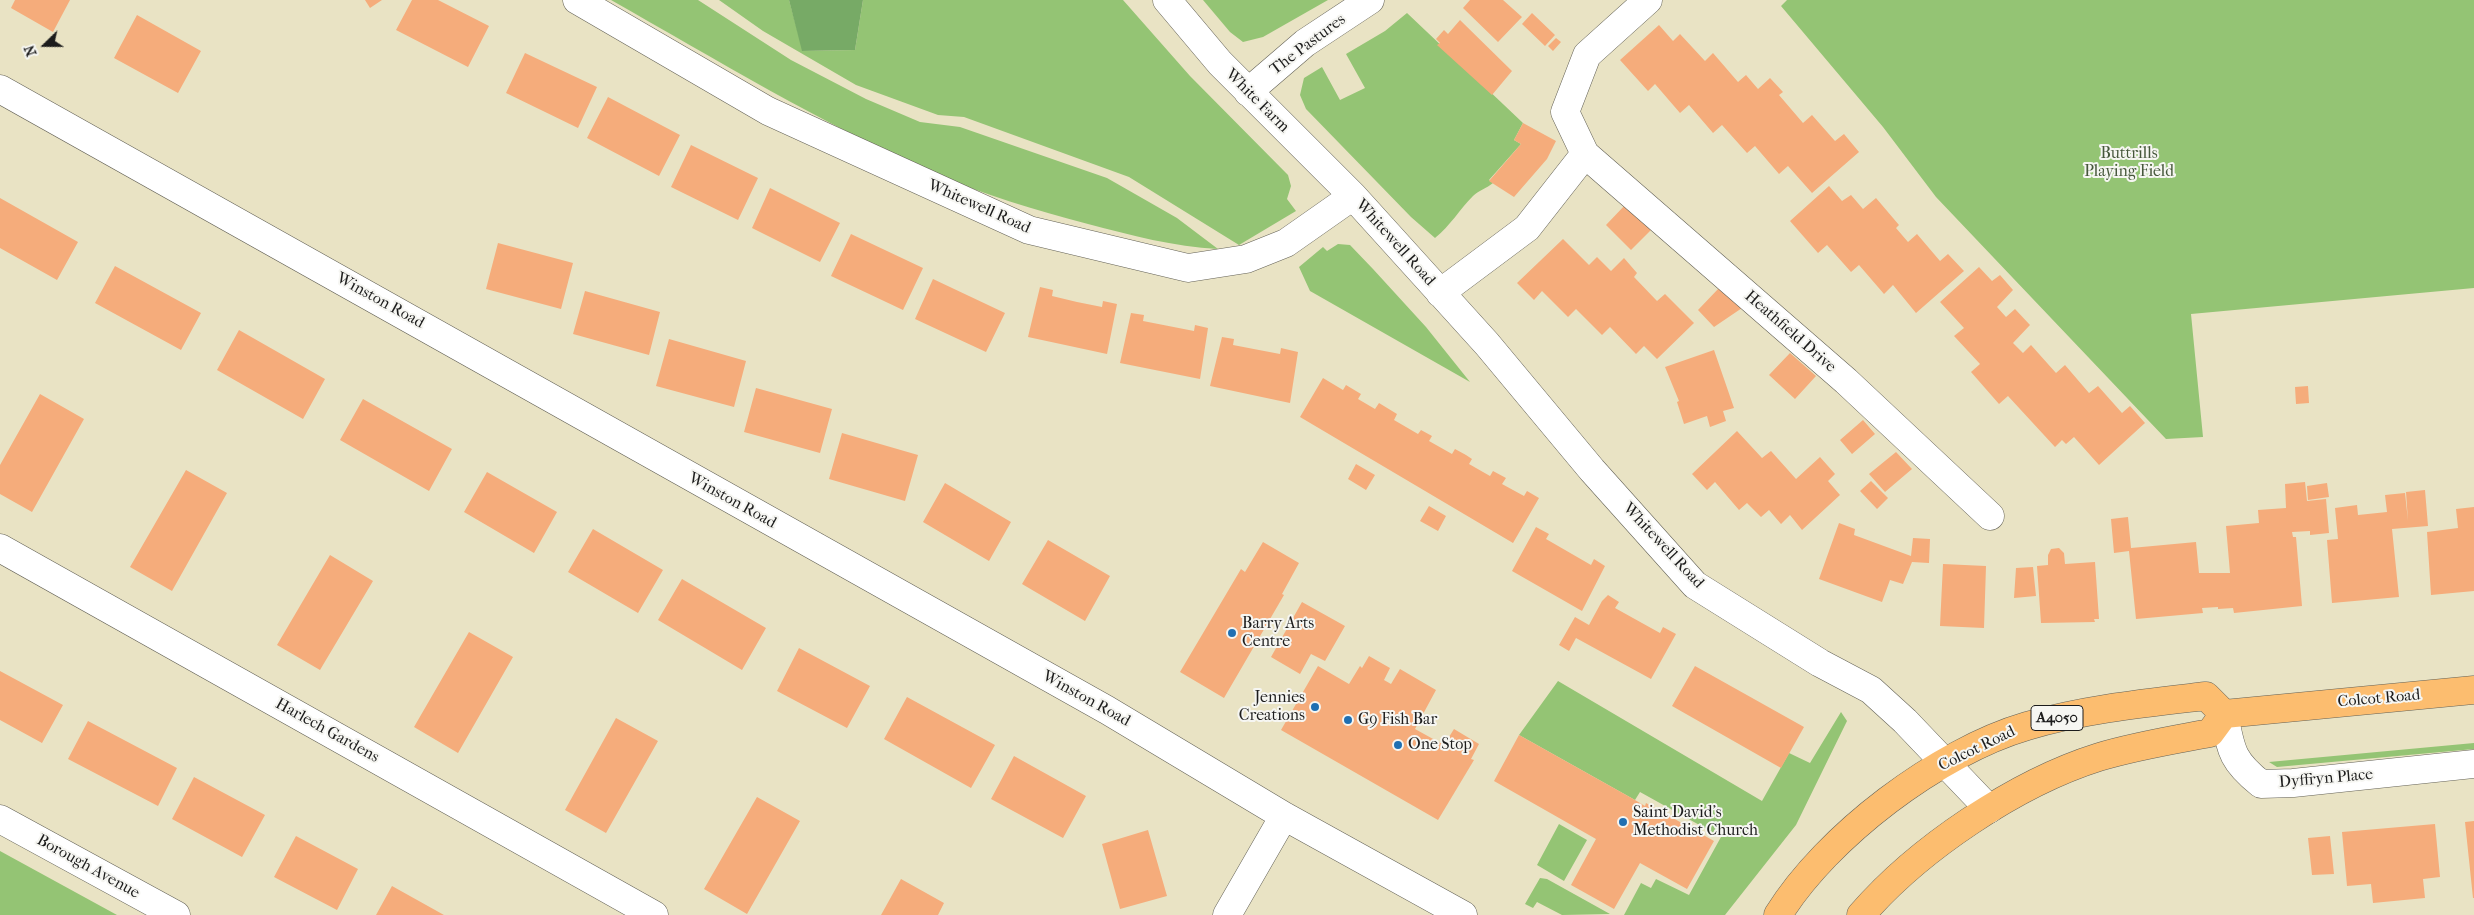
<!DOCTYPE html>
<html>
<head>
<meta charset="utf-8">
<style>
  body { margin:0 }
  #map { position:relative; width:2474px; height:915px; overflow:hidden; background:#e9e3c4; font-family:"IM FELL French Canon",serif }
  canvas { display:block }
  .north { position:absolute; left:20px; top:20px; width:50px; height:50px; -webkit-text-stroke:4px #f6f6f2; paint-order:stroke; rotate:248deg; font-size:14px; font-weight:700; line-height:20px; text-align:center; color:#1c1c1c }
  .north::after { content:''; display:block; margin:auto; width:18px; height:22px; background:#1c1c1c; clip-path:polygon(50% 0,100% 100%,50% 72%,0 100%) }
</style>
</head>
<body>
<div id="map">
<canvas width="2474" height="915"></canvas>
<div class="north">N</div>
</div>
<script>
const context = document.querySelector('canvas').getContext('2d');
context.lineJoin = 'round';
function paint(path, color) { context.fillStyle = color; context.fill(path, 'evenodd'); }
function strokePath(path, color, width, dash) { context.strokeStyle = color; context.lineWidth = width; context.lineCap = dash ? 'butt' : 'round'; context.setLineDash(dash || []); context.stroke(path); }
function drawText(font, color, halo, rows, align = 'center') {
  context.font = font + ' "IM FELL French Canon",serif'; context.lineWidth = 4; context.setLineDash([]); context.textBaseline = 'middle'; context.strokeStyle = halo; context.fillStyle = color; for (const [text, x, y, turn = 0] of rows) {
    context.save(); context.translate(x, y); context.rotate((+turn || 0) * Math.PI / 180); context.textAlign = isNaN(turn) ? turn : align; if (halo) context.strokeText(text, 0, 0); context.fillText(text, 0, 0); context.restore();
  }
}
const green = new Path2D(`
  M611 0H698L791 60 866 99 920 122 960 127 1107 178 1177 218 1218 249C1174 247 1131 235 1088 224 1036 210 983 195 934 173 822 124 717 60 611 0Z
  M719 0H789L803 51 855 50 863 0H1123L1190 76 1288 175 1291 186 1287 199 1296 211 1239 245 1129 177 964 117 938 115 856 85 763 31Z
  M1203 0H1328L1263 37 1243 42 1230 32Z
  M1787 0H2474V288L2191 314 2203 437 2166 439 1936 197 1883 127 1781 6Z
  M1407 13 1523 123 1514 140 1521 144 1489 180 1493 183C1487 188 1478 191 1473 196 1460 209 1450 226 1435 238L1411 217 1306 109 1300 95 1304 78 1322 67 1340 100 1365 88 1346 54 1385 31Z
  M1338 244 1350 245 1373 269 1426 327 1470 382 1310 291 1299 267 1323 247 1327 251Z
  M1558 681 1762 801 1789 753 1810 763 1841 712 1847 721 1796 825 1725 915H1624L1641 883 1651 888 1656 879 1689 895 1721 837 1640 792 1635 800 1519 735Z
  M2474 743V749L2277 767 2269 762Z
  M1559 824 1587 840 1564 881 1537 865Z
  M0 851 117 915H0Z
  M1540 878 1547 879 1610 914 1562 915 1537 902 1533 908 1525 904Z`);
const forest = new Path2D(`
  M789 0H863L855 50 802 51Z`);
const building = new Path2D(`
  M15 0H70L53 32 11 8Z
  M365 0H382L370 8Z
  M412 0H438L489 26 468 67 396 30Z
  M1470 0H1503L1522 17 1498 42 1463 8Z
  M1532 13 1555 35 1545 46 1522 24Z
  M137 15 201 51 178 93 114 58Z
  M1460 20 1512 71 1492 95 1437 45 1440 43 1436 39 1444 30 1448 34Z
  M1659 25 1673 41 1680 34 1705 61 1713 53 1738 82 1746 75 1758 89 1770 78 1783 92 1779 95 1803 123 1812 115 1835 141 1844 134 1859 152 1812 193 1788 166 1779 174 1755 146 1747 153 1722 125 1713 133 1689 105 1680 113 1655 84 1648 91 1620 60Z
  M1556 38 1561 42 1553 51 1548 46Z
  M525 53 597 87 578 128 506 93Z
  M608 97 680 135 659 176 587 138Z
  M1523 123 1556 141 1547 159 1514 197 1489 181 1521 144 1514 140Z
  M691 145 758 178 738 220 671 187Z
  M1829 186 1842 201 1851 195 1863 209 1876 198 1899 225 1896 228 1908 242 1917 234 1940 261 1948 254 1964 271 1916 313 1893 285 1884 294 1859 265 1851 272 1827 245 1818 253 1790 221Z
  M770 188 840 223 820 262 752 228Z
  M0 198 78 242 57 280 0 248Z
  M1626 204 1652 229 1631 250 1606 225Z
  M851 234 923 268 903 310 831 276Z
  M1563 239 1589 265 1597 257 1611 271 1624 258 1637 273 1634 277 1657 301 1665 294 1694 323 1657 359 1644 346 1636 354 1610 327 1602 335 1576 309 1568 317 1542 291 1534 300 1517 283Z
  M498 243 573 263 561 309 486 289Z
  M115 266 201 313 181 350 95 303Z
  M1979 267 1992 281 2000 275 2013 290 1997 307 2006 317 2015 309 2030 325 2013 343 2023 353 2031 345 2056 373 2065 365 2089 393 2098 386 2122 413 2130 406 2145 423 2099 465 2074 437 2066 444 2062 440 2055 447 2008 396 1999 404 1971 372 1980 364 1954 336 1964 328 1940 302Z
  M933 279 1005 313 986 352 915 319Z
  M1040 287 1053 290 1052 296 1077 302 1102 307 1103 301 1117 304 1107 354 1028 337Z
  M1719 288 1742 308 1714 327 1698 310Z
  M585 291 660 312 649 355 573 334Z
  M1131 313 1144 315 1143 321 1194 331 1195 325 1208 328 1200 379 1120 363Z
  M239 330 325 379 303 419 217 370Z
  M1222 337 1234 339 1233 345 1259 350 1280 354 1281 348 1298 352 1290 403 1210 386Z
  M669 339 746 361 734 407 656 386Z
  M1714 350 1734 408 1723 411 1726 421 1710 427 1707 416 1684 424 1677 402 1679 401 1665 367Z
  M1790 353 1816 376 1795 399 1769 375Z
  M1323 378 1343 390 1346 385 1361 394 1358 399 1375 409 1379 403 1397 414 1394 420 1418 434 1421 430 1432 436 1429 441 1452 454 1455 449 1466 455 1472 459 1469 464 1490 476 1493 471 1506 478 1502 484 1524 496 1527 491 1539 498 1513 543 1300 417Z
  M2308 386 2309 403 2296 404 2295 387Z
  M756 388 832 409 820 453 744 432Z
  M40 394 84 419 32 512 0 494V465Z
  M363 399 452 449 429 491 340 440Z
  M1863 420 1875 434 1852 454 1840 440Z
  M1737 431 1762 458 1771 451 1796 479 1820 457 1835 474 1828 481 1840 495 1802 530 1790 515 1781 524 1769 510 1761 517 1747 503 1739 510 1715 482 1707 490 1692 474Z
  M842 433 918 455 905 501 829 479Z
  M1896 452 1912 469 1885 492 1869 474Z
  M1356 464 1375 475 1366 490 1348 479Z
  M186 470 227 493 172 591 130 567Z
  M487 472 557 512 534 553 464 512Z
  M1871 481 1888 498 1877 509 1860 491Z
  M2305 482 2307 501 2326 499 2329 533 2310 535V531L2292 532 2293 537H2296L2302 606 2234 613 2233 608 2218 609V607L2202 608 2203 613 2136 619 2129 551 2114 553 2111 519 2128 517 2131 548 2196 542 2199 573H2230L2226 526 2259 523 2258 510 2286 508 2285 484Z
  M945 483 1011 522 989 561 923 522Z
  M2327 483 2329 497 2308 500 2307 486Z
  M2425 490 2428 526 2392 529 2399 597 2332 603 2327 540 2338 539 2335 508 2357 505 2358 515 2387 512 2385 495 2405 493 2408 521 2406 492Z
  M1429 506 1446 516 1438 531 1420 521Z
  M2474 507V591L2431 595 2427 532 2458 528 2456 509Z
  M1839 523 1855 529 1854 535 1911 556 1913 538 1930 539 1929 563 1912 562 1903 584 1890 580 1882 602 1819 579Z
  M1536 527 1549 534 1546 539 1591 565 1594 559 1605 566 1582 611 1512 571Z
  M593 529 663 570 638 613 568 572Z
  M1048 540 1110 576 1085 621 1022 584Z
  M1263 542 1299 563 1282 594 1284 595 1224 698 1180 672 1241 569 1245 572Z
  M2059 548 2064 553 2065 564 2095 562 2099 619H2094L2095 622 2041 623 2037 566 2048 565V555L2051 549Z
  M330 555 373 581 320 670 277 645Z
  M1943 564 1986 566 1984 628 1940 626Z
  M2033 567 2036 596 2014 598 2016 568Z
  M682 579 766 628 742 670 658 620Z
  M1608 595 1619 602 1615 608 1660 633 1663 627 1676 634 1651 679 1576 638 1569 651 1559 645 1575 617 1589 625 1602 601Z
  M1302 602 1345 626 1325 661 1311 654 1300 674 1271 657Z
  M469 632 513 657 458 753 414 727Z
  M799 648 870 686 847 728 777 691Z
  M1369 656 1390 668 1384 680 1391 684 1400 669 1436 690 1415 729 1444 745 1454 729 1479 744 1471 759 1474 760 1438 820 1281 730 1318 666 1349 684 1360 666 1362 668Z
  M1695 666 1804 727 1781 768 1672 706Z
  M0 671 63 705 42 743 0 720Z
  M907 697 995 745 971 788 884 739Z
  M616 718 658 741 606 833 565 810Z
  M88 721 177 768 158 806 68 759Z
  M1519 735 1635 800 1645 806 1646 803 1714 841 1687 889 1640 863 1614 909 1571 885 1596 839 1494 781Z
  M1014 756 1086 796 1063 838 991 799Z
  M194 777 265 815 242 857 172 819Z
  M757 797 800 821 747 914 704 889Z
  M2474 821V898H2473L2465 822Z
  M2435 824 2440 877 2423 879 2425 898 2373 903 2371 884 2347 886 2342 832Z
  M1148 830 1167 896 1120 909 1102 844Z
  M296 836 358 869 337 910 274 877Z
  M2330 836 2334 874 2312 875 2308 838Z
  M901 879 944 903 938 915H881Z
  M392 886 444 915H376Z`);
const minor = new Path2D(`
  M577 0 768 111 1029 230 1188 268 1246 259 1286 243 1353 196 1487 344 1592 470 1695 585 1820 663 1871 690 1905 721 1989 809
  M1167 0 1220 63 1353 196
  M1648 0 1587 55 1565 112 1585 154 1846 381 1990 516
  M0 89 1107 710 1284 816 1463 915
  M1248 92 1305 43 1370 0
  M1440 293 1527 228 1585 154
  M0 548 654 915
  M2224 714C2231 750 2231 760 2261 784L2293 783 2474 764
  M0 819 176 915
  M1227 915 1284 816`);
const primary = new Path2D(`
  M1778 915C1827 836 1938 752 2027 726 2085 709 2146 703 2206 696L2224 714
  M1861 915C1918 849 2016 783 2099 757 2135 746 2173 740 2210 733L2224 714 2474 690`);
const markers = [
  [1232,633,5,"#1f6fb2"],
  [1315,707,5,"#1f6fb2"],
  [1348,720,5,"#1f6fb2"],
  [1398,745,5,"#1f6fb2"],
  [1623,822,5,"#1f6fb2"]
];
const shields = [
  [2057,718,52]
];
const shieldNames = [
  ["A4050",2057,718]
];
const streetNames = [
  ["The Pastures",1308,45,-37],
  ["White Farm",1257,101,45],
  ["Whitewell Road",979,207,24],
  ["Whitewell Road",1395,243,48],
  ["Winston Road",380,301,29],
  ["Heathfield Drive",1790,332,41],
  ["Winston Road",732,501,29],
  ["Whitewell Road",1663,546,47],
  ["Winston Road",1086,699,29],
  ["Colcot Road",2379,699,-5],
  ["Harlech Gardens",327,731,29],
  ["Colcot Road",1977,749,-26],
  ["Dyffryn Place",2326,779,-5],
  ["Borough Avenue",88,867,29]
];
const parkNames = [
  ["Buttrills",2129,154],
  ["Playing Field",2129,172]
];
const poiNames = [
  ["Barry Arts",1242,624],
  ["Centre",1242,642],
  ["Jennies",1305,698,"right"],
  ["Creations",1305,716,"right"],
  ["G9 Fish Bar",1358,720],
  ["One Stop",1408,745],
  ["Saint David's",1633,813],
  ["Methodist Church",1633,831]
];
paint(green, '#94c474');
paint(forest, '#7a6');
paint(building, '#f5ac7b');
strokePath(minor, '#646257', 29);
strokePath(primary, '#646257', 29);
strokePath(minor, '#fff', 28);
strokePath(primary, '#fcbd6f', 28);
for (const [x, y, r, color] of markers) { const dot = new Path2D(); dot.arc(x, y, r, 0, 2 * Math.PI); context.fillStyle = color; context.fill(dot); strokePath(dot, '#f6f6f2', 2); }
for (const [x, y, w] of shields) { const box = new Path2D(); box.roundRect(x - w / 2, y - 12.5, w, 25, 4); context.fillStyle = '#f6f6f2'; context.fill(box); strokePath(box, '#1c1c1c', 1); }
drawText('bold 15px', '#1c1c1c', null, shieldNames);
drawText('16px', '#1c1c1c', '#f6f6f2', streetNames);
drawText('16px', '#46573b', '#f6f6f2', parkNames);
drawText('16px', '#1c1c1c', '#f6f6f2', poiNames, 'left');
</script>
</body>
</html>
